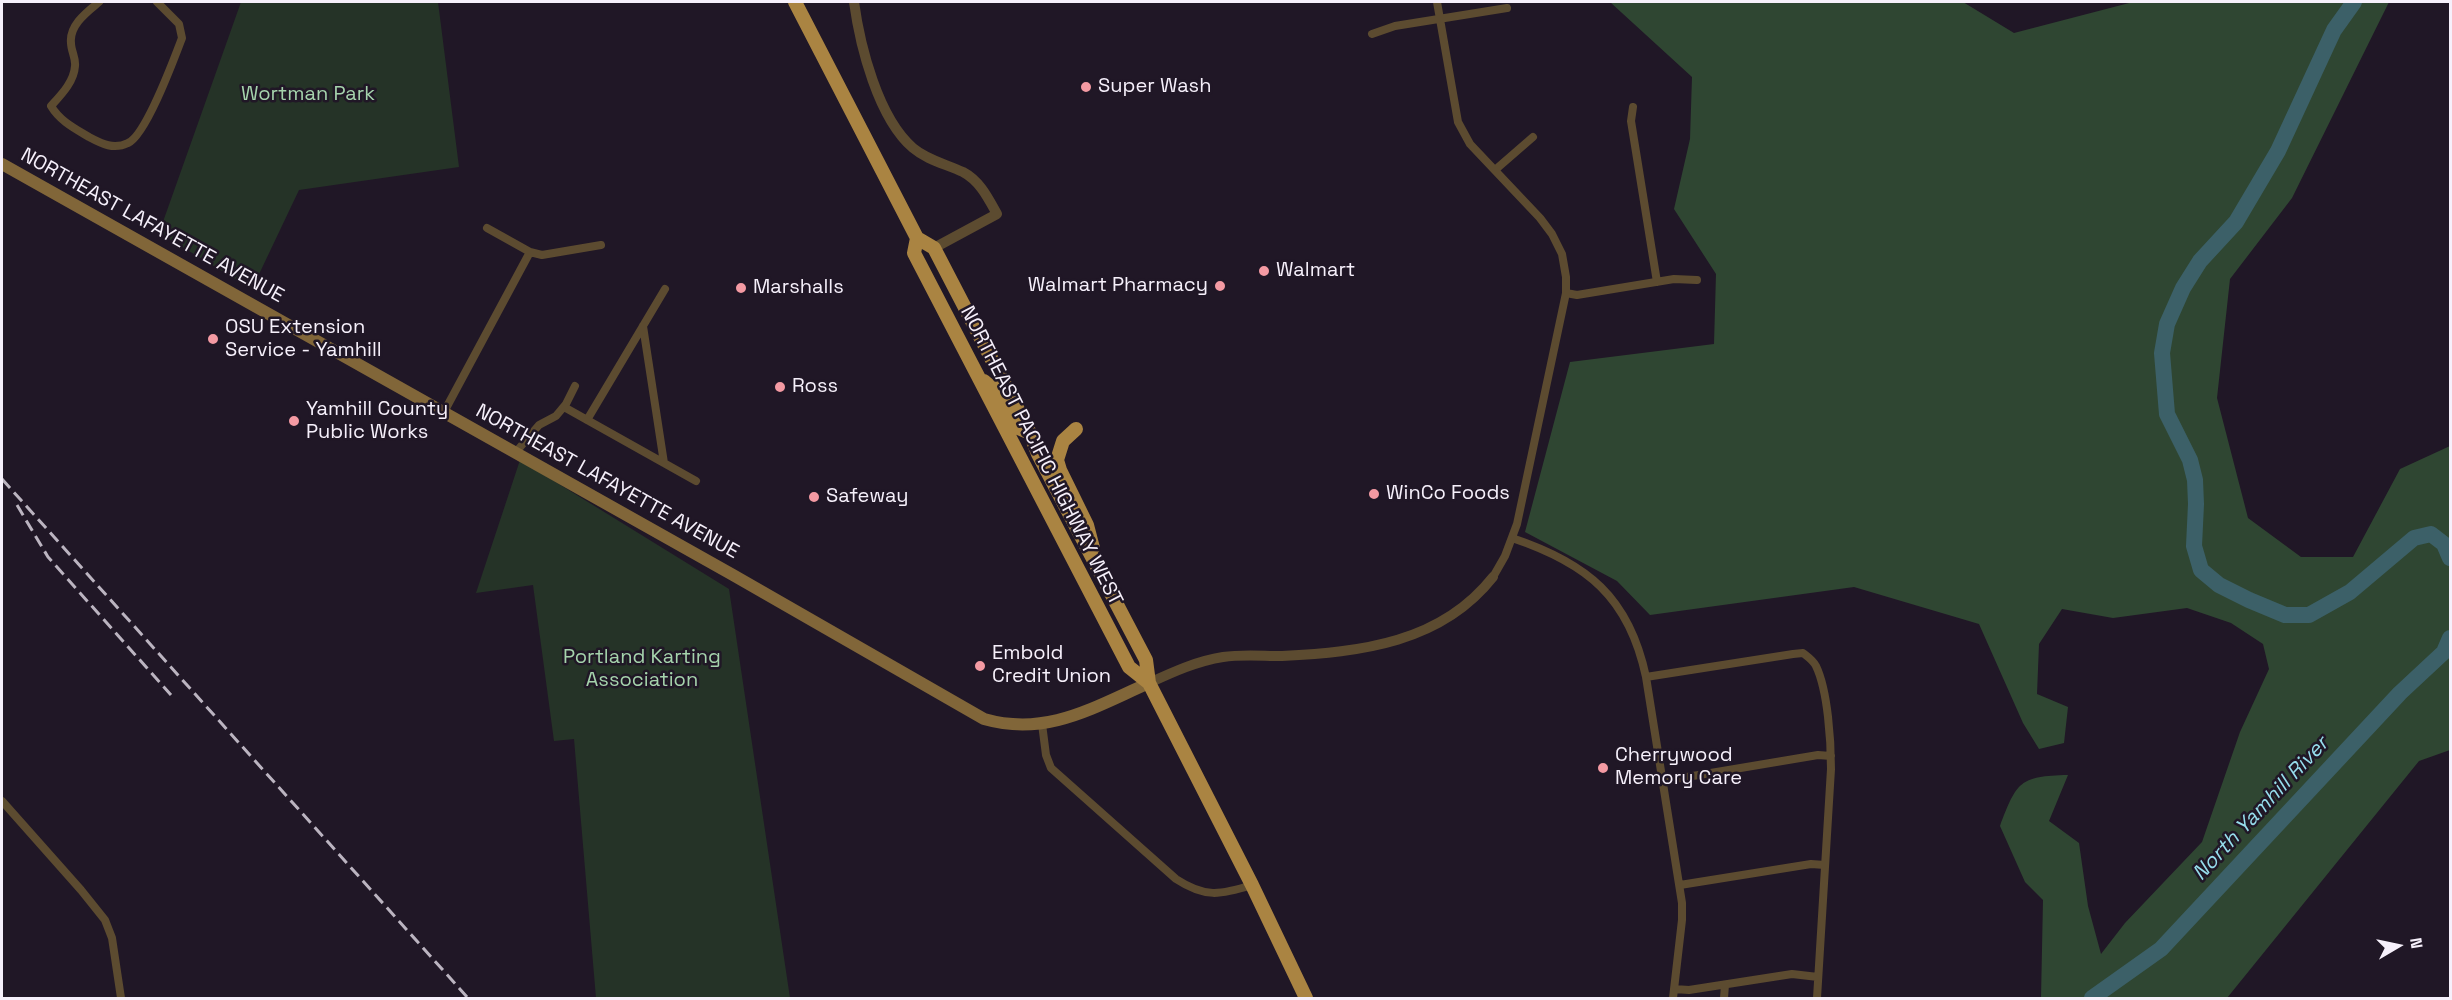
<!DOCTYPE html>
<html>
<head>
<meta charset="utf-8">
<style>
  body { margin:0 }
  #map { position:relative; width:2452px; height:1000px; overflow:hidden; background:#201726; font-family:"Space Grotesk",sans-serif }
  canvas { display:block }
  .frame { position:absolute; inset:0; border:3px solid #f6f0fb; pointer-events:none }
  .north { position:absolute; left:2368px; top:916px; width:60px; height:60px; -webkit-text-stroke:4px #201726; paint-order:stroke; rotate:81deg; font-size:16px; font-weight:700; line-height:24px; text-align:center; color:#f6f0fb }
  .north::after { content:''; display:block; margin:auto; width:21px; height:27px; background:#f6f0fb; clip-path:polygon(50% 0,100% 100%,50% 72%,0 100%) }
</style>
</head>
<body>
<div id="map">
<canvas width="2452" height="1000"></canvas>
<div class="frame"></div>
<div class="north">N</div>
</div>
<script>
const context = document.querySelector('canvas').getContext('2d');
context.lineJoin = 'round';
function paint(path, color) { context.fillStyle = color; context.fill(path, 'evenodd'); }
function strokePath(path, color, width, dash) { context.strokeStyle = color; context.lineWidth = width; context.lineCap = dash ? 'butt' : 'round'; context.setLineDash(dash || []); context.stroke(path); }
function drawText(font, color, halo, rows, align = 'center') {
  context.font = font + ' "Space Grotesk",sans-serif'; context.lineWidth = 5; context.setLineDash([]); context.textBaseline = 'middle'; context.strokeStyle = halo; context.fillStyle = color; for (const [text, x, y, turn = 0] of rows) {
    context.save(); context.translate(x, y); context.rotate((+turn || 0) * Math.PI / 180); context.textAlign = isNaN(turn) ? turn : align; if (halo) context.strokeText(text, 0, 0); context.fillText(text, 0, 0); context.restore();
  }
}
const green = new Path2D(`
  M241 2H438L459 167 299 190 252 289 159 233Z
  M520 460 729 589 790 998H596L574 739 554 741 533 585 476 593Z`);
const forest = new Path2D(`
  M1610 2H1963L2014 33 2133 2H2389L2292 198 2230 279 2217 398 2248 518 2301 557H2353L2400 469 2450 446V750L2419 761 2227 998H2041L2043 900 2025 882 2000 826C2017 782 2019 776 2068 775L2049 821 2079 843 2088 906 2101 954 2125 923 2202 842 2240 732 2269 669 2263 644 2231 623 2187 608 2113 618 2062 609 2039 644 2037 694 2068 707 2064 743 2039 749 2023 723 1979 624 1854 587 1650 615 1617 581 1525 532 1570 362 1714 344 1716 274 1674 209 1690 139 1692 77Z`);
const river = new Path2D(`
  M2354 2 2334 30 2278 151 2236 222 2200 261 2183 288 2167 324 2162 353 2167 414 2190 460 2195 480 2196 504 2194 546 2201 570 2219 585 2249 600 2285 615H2309L2350 592 2414 538 2431 534 2444 544 2450 558
  M2092 998 2161 949 2400 693 2444 652 2450 638`);
const minor = new Path2D(`
  M99 2C87 12 69 25 71 43 71 51 76 58 75 66 74 82 61 95 51 106 60 121 74 128 89 137 102 144 114 150 128 143 146 135 174 59 182 38L179 24 157 2
  M1437 2 1458 122 1470 144 1540 218 1552 234 1562 254 1566 277V293L1517 524 1505 556 1493 577
  M1372 34 1395 26 1507 8
  M1633 107 1631 121 1657 282
  M1495 170 1533 137
  M530 252 542 255 601 245
  M1566 293 1577 295 1674 279 1697 280
  M643 326 664 463
  M564 407 696 481
  M444 412 530 252 487 228
  M587 420 665 289
  M516 452 539 425 556 416 566 404 575 386
  M1512 538C1587 563 1629 597 1646 677L1682 903V920L1673 998
  M1646 677 1793 654 1803 653C1808 657 1813 660 1816 666 1828 691 1831 742 1831 769L1817 998
  M1042 724 1046 755 1051 768 1176 879C1205 898 1220 895 1252 885
  M1663 781 1818 755 1831 756
  M2 801 81 890 105 920 112 938 121 998
  M1680 885 1811 864 1825 865
  M1674 989 1689 990 1792 974 1818 977
  M1724 998 1725 985`);
const tertiary = new Path2D(`
  M854 2C860 46 878 118 913 148 927 160 946 164 963 172 980 181 988 198 997 214L934 248
  M1149 683C1173 672 1197 661 1223 657 1242 654 1262 656 1282 656 1361 652 1441 643 1493 577`);
const secondary = new Path2D(`
  M2 164 733 575 984 719C1047 737 1094 707 1149 683`);
const trunk = new Path2D(`
  M795 2 917 238 934 248 1030 433 1038 454 1146 660 1149 683 1252 885 1306 998
  M917 238 914 253 1129 667 1149 683
  M984 381 997 392 1014 426 1030 433
  M1076 429 1063 441 1057 460 1060 470 1087 525 1093 548`);
const rail = new Path2D(`
  M2 479 468 998
  M17 505 48 557 171 695`);
const markers = [
  [1086,87,6,"#f49aa3"],
  [1264,271,6,"#f49aa3"],
  [1220,286,6,"#f49aa3"],
  [741,288,6,"#f49aa3"],
  [213,339,6,"#f49aa3"],
  [780,387,6,"#f49aa3"],
  [294,421,6,"#f49aa3"],
  [1374,494,6,"#f49aa3"],
  [814,497,6,"#f49aa3"],
  [980,666,6,"#f49aa3"],
  [1603,768,6,"#f49aa3"]
];
const poiNames = [
  ["Super Wash",1098,87],
  ["Walmart",1276,271],
  ["Walmart Pharmacy",1208,286,"right"],
  ["Marshalls",753,288],
  ["OSU Extension",225,328],
  ["Service - Yamhill",225,351],
  ["Ross",792,387],
  ["Yamhill County",306,410],
  ["Public Works",306,433],
  ["WinCo Foods",1386,494],
  ["Safeway",826,497],
  ["Embold",992,654],
  ["Credit Union",992,677],
  ["Cherrywood",1615,756],
  ["Memory Care",1615,779]
];
const parkNames = [
  ["Wortman Park",308,95],
  ["Portland Karting",642,658],
  ["Association",642,681]
];
const streetNames = [
  ["NORTHEAST LAFAYETTE AVENUE",152,226,29],
  ["NORTHEAST PACIFIC HIGHWAY WEST",1041,456,63],
  ["NORTHEAST LAFAYETTE AVENUE",607,482,29]
];
const waterNames = [
  ["North Yamhill River",2261,809,-47]
];
paint(green, '#253327');
paint(forest, '#2f4632');
strokePath(river, '#3c6068', 16);
strokePath(minor, '#5c4b30', 8);
strokePath(tertiary, '#5c4b30', 10);
strokePath(secondary, '#816639', 12);
strokePath(trunk, '#aa8442', 14);
strokePath(rail, '#bbb4c0', 3, [12, 6]);
for (const [x, y, r, color] of markers) { const dot = new Path2D(); dot.arc(x, y, r, 0, 2 * Math.PI); context.fillStyle = color; context.fill(dot); strokePath(dot, '#201726', 2); }
drawText('20px', '#f6f0fb', '#201726', poiNames, 'left');
drawText('20px', '#a5d3ac', '#201726', parkNames);
drawText('20px', '#f6f0fb', '#201726', streetNames);
drawText('italic 21px', '#96ddec', '#201726', waterNames);
</script>
</body>
</html>
